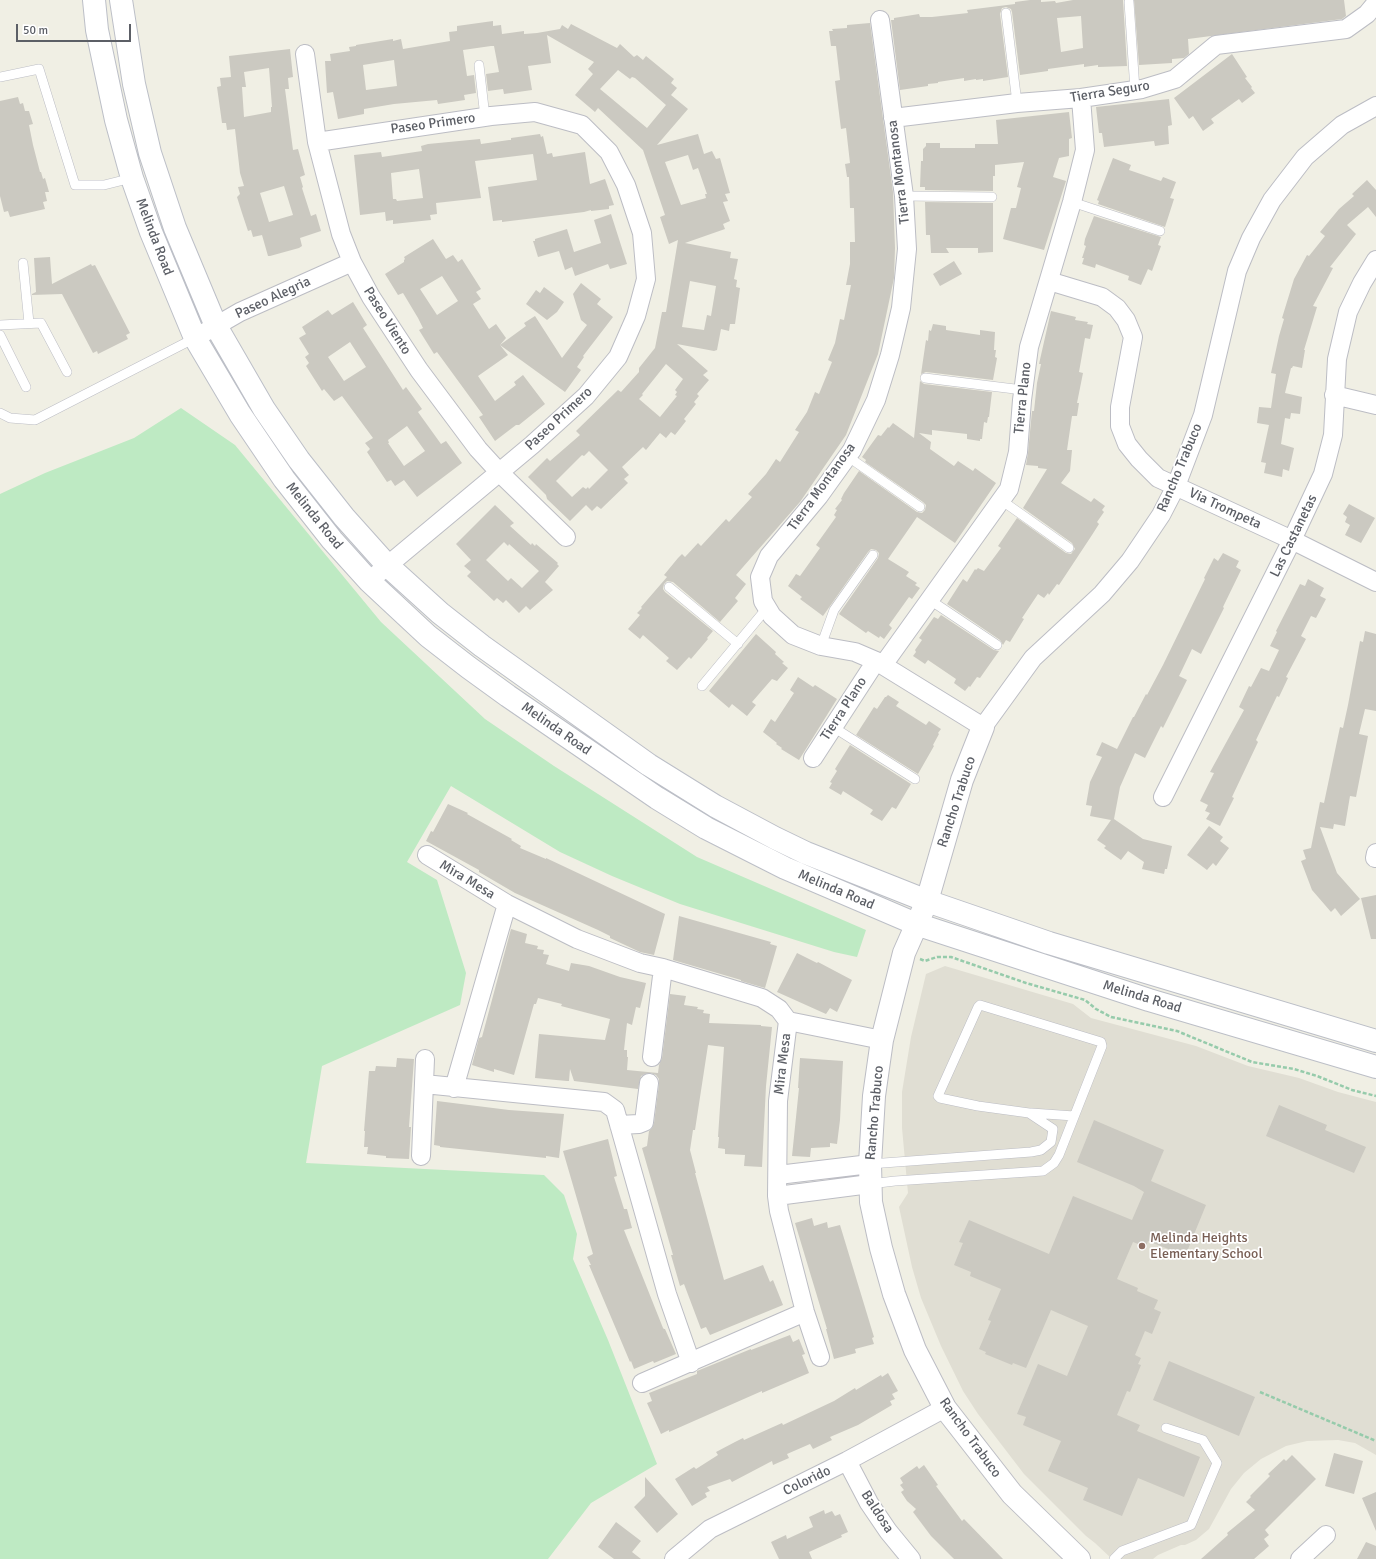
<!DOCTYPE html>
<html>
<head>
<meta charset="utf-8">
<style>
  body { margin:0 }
  #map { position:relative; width:1376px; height:1559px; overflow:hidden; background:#f0efe4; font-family:Signika,sans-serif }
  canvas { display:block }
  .scale { position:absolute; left:16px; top:24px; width:115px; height:18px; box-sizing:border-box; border:2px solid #5c5f66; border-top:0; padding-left:5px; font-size:12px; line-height:14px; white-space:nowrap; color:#5c5f66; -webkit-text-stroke:3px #fff; paint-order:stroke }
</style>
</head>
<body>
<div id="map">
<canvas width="1376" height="1559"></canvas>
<div class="scale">50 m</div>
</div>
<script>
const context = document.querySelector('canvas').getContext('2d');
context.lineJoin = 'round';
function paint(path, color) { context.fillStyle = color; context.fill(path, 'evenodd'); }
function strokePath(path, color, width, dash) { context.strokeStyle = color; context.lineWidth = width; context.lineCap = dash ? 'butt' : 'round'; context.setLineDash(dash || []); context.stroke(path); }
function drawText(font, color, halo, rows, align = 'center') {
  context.font = font + ' Signika,sans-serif'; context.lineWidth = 3.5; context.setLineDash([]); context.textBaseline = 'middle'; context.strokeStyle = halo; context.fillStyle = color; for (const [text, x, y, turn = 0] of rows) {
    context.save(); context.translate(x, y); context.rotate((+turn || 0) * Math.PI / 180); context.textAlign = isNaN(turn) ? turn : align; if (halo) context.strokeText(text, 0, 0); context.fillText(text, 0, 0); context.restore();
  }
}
const education = new Path2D(`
  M945 966 1073 1004 1091 1018 1196 1046 1248 1066 1299 1078 1338 1092 1376 1102V1455L1355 1443 1338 1440 1307 1441 1286 1446 1261 1459 1244 1473 1231 1489 1209 1529 1196 1540 1185 1545H1181L1158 1555 1153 1559H1112L1095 1543 1086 1536 1024 1474 978 1414 963 1391 941 1346 921 1298 912 1267 899 1207 908 1193 902 1128V1092L911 1037 926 974Z`);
const green = new Path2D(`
  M181 408 235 445 381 622 485 719 554 766 697 857 866 930 857 957 834 952 680 904 612 876 560 852 451 786 407 862 437 880 466 973 460 1005 322 1066 306 1163 544 1175 564 1195 577 1234 573 1259 608 1340 657 1464 591 1503 548 1559H0V494L45 473 134 438Z`);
const building = new Path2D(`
  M1030 0H1041V2L1055 1 1056 3 1073 0H1123L1127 66 1098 67V65L1084 67V64L1048 69V71L1020 75 1012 12 1011 9 1006 7 1002 8 1000 14 1008 77 983 81V79L976 80V79L964 81V78L938 82V83L928 84V86L900 90 891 20H894V18L919 14 920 17H932L968 13 967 10 1015 4V2ZM1081 16 1083 48 1061 52 1057 18Z
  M1134 0H1344L1346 16 1342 19 1188 39 1189 54 1184 58 1172 59V63L1139 65Z
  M493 21V26L501 25 502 34 524 31V34L537 33 560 29 562 25 568 29 571 24 617 48 620 44 634 57 637 55 643 60 646 56 674 79 671 83 677 88 671 95 688 109 657 145 698 134 704 154 712 151 716 159 720 158 730 193 725 194 728 201 723 202 730 221 723 224 725 229 685 243 731 252 730 258 738 259 734 279 737 280 736 287 740 288 735 324H730L729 331 721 329 717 350 714 351 677 344 708 371 703 375 709 380 697 394 699 396 694 402 696 404 684 419 686 421 675 435 671 432 666 438 660 433 646 450 643 447 622 467 629 475 624 479 628 483 601 509 597 506 592 511 586 505 570 521 547 499 546 495 528 477 547 458 550 461 580 435 576 431 618 390 621 392 639 372V368L655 348 662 312H666L678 240 669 244 660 217 665 215 643 150 598 108 595 112 575 95 593 74 588 69 594 62 547 35 551 63 528 66 532 90 504 94 503 89 488 91 486 74 499 72 494 46H491L463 50 467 76 474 75 476 93 464 95 465 100 438 104 437 100 394 104 364 109V114L338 119 333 92 327 93 325 61H331L330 54 350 51 349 47 356 46V45L393 39V41L401 39 403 49 450 41 449 32 457 31V26ZM394 60 397 86 366 90 363 65ZM618 70 630 79 632 77 635 78 666 105 647 128 600 89ZM688 155 693 170 698 168 707 194H705L706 198 681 205 665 162ZM690 281 716 286 711 316 707 315 704 330 682 327ZM666 364 683 379 675 390 677 392 675 395 677 396 660 417 639 399 643 395 642 394ZM589 451 608 470 589 489 588 487 586 489 583 487 572 497 556 481 582 455 584 456Z
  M870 23 893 192 895 248 894 278 878 354 846 435 800 502 736 575 746 584 735 598 738 601 720 622 673 582 667 581 664 584 663 589 665 592 713 631 707 638 708 639 691 659 689 657 677 670 666 661 669 658 643 635 640 639 628 629 640 615 637 613 642 608 641 607 667 577 664 575 678 558 682 554 685 557 698 543 701 546 726 519 729 522 752 497 748 494 766 474 776 459 780 462 799 432 795 430 807 412 815 392 819 394 832 362 828 360 835 343 840 319 844 320 851 285H846L850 264V242H855L854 208H850L849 177H847L845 164 850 163 846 128 841 129 835 81 840 80 836 46H831L829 31H833L832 29 847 28V25Z
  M290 49 293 77 288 78 289 89H285L293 150 298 149 305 175 300 177 303 187 302 188 311 216 316 214 321 231 300 238 302 246 299 248 270 256H268L262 235 253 237 251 230 248 231 242 213 237 197 240 194 238 187 244 186 240 173 235 129 227 130 226 123H222L217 87 221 86 220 78 231 77 229 56ZM269 68 272 107H271V112L244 117 242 87H246L244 72ZM284 186 293 215 269 222 260 193Z
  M1232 54 1247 77 1245 78 1252 87 1251 88 1255 93 1242 103 1239 99 1211 119 1214 123 1203 131 1193 116 1189 119 1174 98Z
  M18 97 20 104 23 103 25 111H29L33 124 29 125 33 145 40 172H41L43 179 45 178 49 192H45L47 201 43 202 45 209 10 217 8 211 4 212 0 196V101Z
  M1169 99 1172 125 1168 126 1169 144 1155 146 1154 141 1104 147 1102 133H1099L1096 107Z
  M1069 112 1072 138 1069 139V156L1059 158 1053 177 1066 181 1044 250 1003 239 1011 208H1016L1021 188 1017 187 1024 162 995 165V176H993V191L925 190V187H920L921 161H923V149L926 146V143H940V148H975V144H998L996 120Z
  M540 134 541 137 543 136 547 154 552 153 553 157 585 152 590 184 605 179 614 205 609 206V209L591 211V210L584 212 502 222V220L493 221 488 187 537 180 533 154 475 161 481 198 436 203 437 214 430 215 431 220 393 224V220L386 221 385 212 360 215 354 155 381 152 382 157 422 151 421 146 428 144 480 139 481 144 509 140H511V138ZM419 169 423 198 397 201 396 199H393L391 173Z
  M1113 158 1131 165 1129 170 1161 181 1163 177 1176 182 1170 198 1174 199 1165 227 1098 204 1099 201 1097 200Z
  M1367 180 1376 190V217L1368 207 1347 225 1356 234 1330 267 1333 268 1313 306 1317 307 1304 350H1305L1302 368 1293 366 1292 368H1291L1285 393 1302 397 1300 414 1291 413 1290 419 1285 418 1281 444 1294 448 1289 471 1283 469 1282 477 1264 473 1266 463 1261 462 1269 425 1257 423 1259 407 1271 408 1276 374 1271 373 1279 336 1284 319 1282 318 1294 279 1307 255 1309 256 1325 236 1320 232 1339 209 1354 196 1352 194Z
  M925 202 993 203V252L978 253V248H946L949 253H931L930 235H926Z
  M611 214 627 264 610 269 608 264 575 276 572 267 565 270 559 251 538 257 533 241H535V239L567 229 574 252 601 243 594 220Z
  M1094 216 1161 237 1158 245 1161 246 1152 271 1148 269 1141 285 1128 280 1129 276 1096 264 1095 268 1082 264 1084 258H1082L1086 246 1084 245 1085 239Z
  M433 239 446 259 453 255 458 262 462 259 481 289 476 292 481 299 473 304 489 329 496 324 506 338 500 345 508 355 478 376 482 382 495 401 516 385 514 382 523 375 545 404 519 425H516L495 441 479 417 483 415 437 352 434 354 419 330 423 328 418 318 403 293 398 295 385 274 404 262V260L405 259 404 257ZM442 276 458 301 437 315 420 289Z
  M50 257 52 284 91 264 92 266 95 265 130 333 126 335 128 339 98 354 97 351 93 353 62 294 32 295V294L36 292 34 258Z
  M954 261 962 274 940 286 933 274Z
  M581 283 601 299 597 304 613 317 583 356 584 357 577 367 581 370 565 392 500 345 526 326 524 323 535 316 562 358 587 325 581 320 573 294Z
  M544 287 564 302 557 312 547 320 526 304 536 290 540 293Z
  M353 302 367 325 363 328 403 390 406 387 422 409 418 412 441 444 446 441 462 463 417 497 404 480 395 486 391 480 387 482 367 452 370 449 365 443 373 438 342 396 334 401 324 389 322 391 306 366 309 363 305 357 309 354 299 338 306 334 302 327 328 310 332 315ZM350 342 366 367 344 381 328 357ZM407 426 425 451 404 466 388 443H389L388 440Z
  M1051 311 1076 317 1075 320 1088 322 1087 324 1093 325 1090 339 1085 338 1079 372 1083 373 1077 403H1079L1077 416H1072L1067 450H1072L1070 471 1061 483 1091 502 1094 498 1105 506 1102 510 1104 512 1097 522 1099 524 1092 535 1059 585 1057 584 1049 595 1048 593 1044 598 1038 594 1022 618 1024 619 1010 642 1006 640 1003 645 1000 640 947 604 963 579 967 582 975 569 976 570 978 568 984 571 1001 548 998 546 1017 518 1066 553 1071 554 1075 549 1072 543 1023 508 1047 469 1038 468V466L1026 465 1028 453 1032 411H1034L1037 383 1041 364H1039Z
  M933 324 946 326V330L980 335V330L995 332 994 350H996L995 357 997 358 993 380 926 372 921 374 926 340 928 341 929 330 931 331Z
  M920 381 924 384 992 392 989 417H988L987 423 984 422 982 439H980V441L967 439V434L932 430V435L919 433 931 442 930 449 954 466 958 461 973 471 975 468 996 483 955 543 917 517 888 559 909 572 906 576 917 583 915 585 920 588 912 599 909 597 889 625 892 628 884 639 880 636 879 638 868 631 866 633 839 614 878 558 879 553 876 550 871 549 868 552 823 616 800 599 802 597 788 586 796 574 800 576 820 548 816 545 836 517 834 515 837 510 835 509 842 500 841 499 844 493 859 471 917 512 922 513 925 510 926 505 923 502 865 462 866 460 862 457 878 435 881 436 888 427 889 428 893 423 914 438Z
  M1349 504 1375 518 1361 543 1345 535 1350 525 1345 522 1347 517 1343 514Z
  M495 505 514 523 510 526 531 545 532 543 535 546 536 544 558 563 557 564 559 566 545 582 553 590 530 610 526 606 519 613 506 600 503 603 497 598 494 601 467 576 471 572 464 566 471 560 456 544ZM504 542 508 546 509 544 539 571 522 588 511 578 508 581 486 560Z
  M1223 553 1239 561 1236 567 1241 570 1223 607 1224 608 1201 654 1192 649 1182 670 1179 676 1187 680 1163 728 1161 726 1145 758 1135 753 1120 787 1114 819 1143 839 1172 846 1167 869H1165L1164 874 1142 869 1144 862 1128 851 1121 860 1104 848 1106 846 1097 840 1111 820 1090 816 1092 806 1086 805 1090 782 1102 757 1096 755 1102 742 1117 749 1133 717H1134L1146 694 1147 695 1163 665 1205 579 1204 578 1214 558 1218 561Z
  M1308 579 1324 588 1320 596 1326 599 1316 618 1311 616 1301 636 1306 639 1286 677 1288 678 1279 697 1277 696 1256 740 1258 742 1232 797 1234 798 1220 826 1206 819 1210 813 1205 811 1208 805 1200 801 1214 773 1210 772 1244 710 1239 707 1249 686 1251 687 1261 668 1269 671 1279 650 1270 646 1277 632 1276 631 1300 584 1305 586Z
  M941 615 994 650 999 651 980 678 977 677 970 687 969 686 965 691 954 683 956 679 928 660 925 664 913 656 916 652 915 650 922 640 919 638 934 617 938 619Z
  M1365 631 1376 634V711L1365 709 1359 734 1368 736 1356 797 1350 796 1345 826 1334 824 1333 829 1320 827 1337 873 1360 899 1341 916 1335 908 1331 912 1312 890 1301 861 1306 859 1303 850 1311 848 1320 802 1324 803 1340 727 1343 728 1348 705 1360 641 1363 642Z
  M756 634 776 652 775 654 784 662 782 663 788 668 777 681 772 679 752 702 756 705 747 716 732 704 729 708 709 691Z
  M798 677 813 687 815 685 837 699 799 760 781 749 782 748 776 744 777 743 763 732 771 719 775 722 794 693 790 690Z
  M888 695 899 702 896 706 926 725 929 721 941 729 938 733 939 734 933 745 934 746 918 774 856 735 874 707 877 709 885 697H886Z
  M850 745 911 784 896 809 892 807 882 821 870 814 873 810 843 791 841 795 829 788 832 783 830 782 837 771 835 769Z
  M448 804 468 813 467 814 512 839 511 840 521 846 520 848 546 859V858L665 914 654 955 640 952 610 938V936L598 930 515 893 479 872V870L426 841 431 831 433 832Z
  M1209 826 1223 837 1220 841 1229 848 1216 866 1213 863 1207 870 1187 855Z
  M1376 895V939H1371L1361 898Z
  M679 916 771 942 770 944 777 946 765 988 741 981V980L673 960Z
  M511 929 527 934 525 943 538 946 537 949 544 950 543 954 549 955 546 964 569 971 571 963 589 966 620 977 646 983 640 1008 636 1007 632 1025 627 1023 624 1050H627V1057H628L627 1070 658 1073 659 1065 662 1058 670 994 686 996 684 1005 698 1007 697 1009 704 1010 703 1013 710 1014 709 1023 761 1025V1026L772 1027 766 1086 762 1167 744 1166 745 1155 725 1154V1149L718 1148 719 1137H718L724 1047 708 1045 695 1130H693L690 1150 696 1173H695L724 1280 763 1265 770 1282 773 1280 783 1305 710 1335 706 1327 701 1329 684 1284 680 1286 671 1255H673L642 1148 647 1146 649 1131 652 1128 654 1123 659 1084V1079L656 1075 650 1073 645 1074 641 1076 638 1089 574 1081 570 1069 569 1081H567L535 1078 539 1034 605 1040 610 1019 561 1006 562 1004 538 998 536 1004H534L514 1075 494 1069V1072L472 1065 479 1038 482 1037Z
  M797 953 817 963 818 962 852 980 837 1012 830 1008 826 1014 777 992Z
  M397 1058 414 1059 409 1127H411L409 1159 386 1158V1156L367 1154 368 1147H364L365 1131H364L369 1071H375L376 1066 396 1067Z
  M800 1058 843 1061 840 1120 837 1144 830 1143V1147L811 1148 810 1157 792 1156 799 1088H798Z
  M437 1101 509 1110 564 1114 559 1158 546 1156V1158L440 1147V1146L434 1145Z
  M1279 1105 1327 1125 1325 1130 1366 1147 1354 1173 1266 1136Z
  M1094 1120 1164 1150 1151 1181 1206 1205 1186 1254 1182 1252 1181 1254 1148 1241 1146 1247 1133 1242 1117 1279 1138 1288 1137 1291 1158 1300 1154 1309 1161 1312 1152 1334 1145 1331 1135 1355 1141 1358 1138 1364 1141 1365 1130 1392 1127 1391 1117 1415 1140 1425 1137 1431 1200 1457 1184 1497 1138 1478 1122 1516 1083 1500 1088 1488 1048 1471 1061 1441 1023 1425 1026 1417 1017 1414 1038 1364 1067 1376 1088 1326 1051 1310 1026 1368 1013 1363 1012 1365 985 1354 986 1352 979 1349 991 1321 988 1320 1001 1289 970 1276 971 1272 954 1265 963 1243 959 1242 969 1220 1049 1254 1073 1196 1132 1220 1144 1192 1134 1186 1077 1162Z
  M608 1139 617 1176 614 1177 624 1209H627L632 1228 624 1230 663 1328 664 1329H665L676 1354 654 1363 653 1361 634 1369 631 1361 630 1362 589 1265H591L587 1257 593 1254 563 1151Z
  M812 1218 814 1226 827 1222 828 1228 840 1225 874 1337 872 1338 874 1344 855 1349 856 1353 834 1359 826 1329H827L795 1223Z
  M790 1335 793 1342 799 1339 805 1354 802 1355 809 1373 762 1393V1391L669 1432V1430L661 1434 647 1403 652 1401 649 1393 697 1374V1371L751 1349V1350Z
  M1169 1361 1255 1397 1239 1436 1153 1400Z
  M888 1373 898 1391 892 1394 895 1399 890 1401 892 1405 858 1425 830 1437 832 1440 813 1449 810 1444 787 1454 789 1458 773 1465 772 1461 732 1482 730 1479 707 1487 710 1491 705 1493 707 1497 692 1506 675 1479 694 1467 696 1469 718 1455 716 1452 735 1442 743 1438 744 1440 782 1423 783 1425 834 1401 855 1388 856 1390 881 1375 882 1377Z
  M1334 1453 1363 1461 1354 1494 1325 1486Z
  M1292 1455 1316 1479 1265 1530 1269 1535 1264 1539 1269 1546 1254 1559H1201L1228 1535 1227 1533 1255 1510 1246 1502 1251 1497 1250 1496 1270 1476 1268 1474 1284 1459 1286 1461Z
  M924 1465 938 1485 936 1486 962 1521 964 1519 1003 1559H954L931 1536 913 1512 916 1509 907 1501 901 1492 904 1490 900 1485 903 1483 900 1478 917 1466 919 1469Z
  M645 1477 678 1514 657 1533 634 1507 645 1496Z
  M1376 1492V1531L1362 1498Z
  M824 1510 825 1514 832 1511 835 1516 840 1514 848 1532 841 1535 842 1537 809 1552 812 1559H779L771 1542 786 1535 787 1539 813 1527 809 1517Z
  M616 1522 641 1541 632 1552 641 1559H614L598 1547Z
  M1366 1542 1376 1546V1559H1357Z`);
const path = new Path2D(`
  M920 959 925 961 937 957H951L1026 983 1085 1000 1096 1009 1111 1017 1177 1031 1252 1062 1294 1069 1317 1076 1352 1090 1376 1096
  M1260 1392 1376 1441`);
const service = new Path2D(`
  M1129 2 1135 90
  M1006 13 1017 103
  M479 65 485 117
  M0 77 39 69 75 185H104L132 178
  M904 196 992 197
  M1072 202 1160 231
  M23 263 29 323
  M0 325 41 323 67 372
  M0 335 26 387
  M925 378 1023 390
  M0 413 10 418 35 420 195 338
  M847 456 920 507
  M1001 500 1069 548
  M669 587 738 644
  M930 600 997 645
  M821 646 834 610 873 555
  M702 686 767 608
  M833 727 915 779
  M1031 1113 1074 1116
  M870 1184 895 1181 1043 1171 1054 1163 1059 1155 1102 1046 1101 1042 980 1005 978 1007 938 1096 940 1098 978 1106 1029 1113 1053 1129 1051 1142 1041 1150 1031 1152 870 1164
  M1114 1559 1122 1551 1191 1525 1217 1463 1203 1440 1166 1428`);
const minor = new Path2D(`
  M880 20 904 196 907 249 901 308 890 355 876 400 852 450 819 496 769 556 760 577 763 601 772 616 793 635 821 646 855 652 876 661 983 727 1033 658 1102 594 1130 561 1161 515 1176 486 1203 415 1237 271 1251 238 1272 200 1305 157 1342 125 1376 106
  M305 54 317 142 341 234 352 262 371 297 419 370 478 449 500 473 566 537
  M893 118 1017 103 1081 98 1142 89 1175 79 1216 45 1346 29 1367 14 1376 3
  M317 142 491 116 535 112 582 125 609 152 626 185 642 233 646 279 636 316 618 357 586 396 532 445 369 581
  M1049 281 1102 297 1117 308 1126 320 1133 337 1120 407V426L1127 444 1139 459 1158 478 1292 540 1376 582
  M195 338 240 312 352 262
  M1334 395 1376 405
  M883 665 1009 489 1018 452 1022 400 1029 347 1072 202 1085 150 1081 98
  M813 758 876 661
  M1163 797 1292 540 1323 474 1333 435 1337 359 1348 312 1362 283 1376 260
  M427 855 507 904 577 939 640 963 663 968 762 998 779 1009 788 1021 778 1101 777 1196 779 1211 805 1312 820 1357
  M1375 858 1376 853
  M788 1021 882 1040
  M652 1057 663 968
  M424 1084 604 1102 615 1110 667 1294 691 1363
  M454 1088 507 904
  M619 1125 639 1124 644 1122 649 1083
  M421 1156 425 1059
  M778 1175 870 1164
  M777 1196 870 1184
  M642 1383 805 1312
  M847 1461 869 1503 888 1531 911 1559
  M674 1559 710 1529 847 1461 945 1408
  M1300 1559 1326 1535`);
const tertiary = new Path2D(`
  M983 727 962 780 927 901 904 953 882 1040 874 1096 870 1164 871 1202 881 1248 894 1294 915 1350 945 1408 1012 1494 1079 1559`);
const secondary = new Path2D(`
  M94 0 97 30 116 120 132 178 151 232 195 338 240 414 284 479 332 540 369 581 428 636 468 667 508 696 657 798 706 828 785 868 916 924 1149 1000 1376 1067
  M121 0 134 84 150 153 175 228 216 326 264 409 299 460 344 517 387 565 440 613 482 646 649 765 715 806 775 838 806 853 927 901 1049 943 1376 1041`);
const markers = [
  [1142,1246,4,"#8d6e63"]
];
const streetNames = [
  ["Tierra Seguro",1110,92,-9],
  ["Paseo Primero",433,124,-8],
  ["Tierra Montanosa",899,172,-97],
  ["Melinda Road",154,237,69],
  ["Paseo Alegria",273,298,-25],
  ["Paseo Viento",387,321,58],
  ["Tierra Plano",1023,398,-84],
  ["Paseo Primero",559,419,-43],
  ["Rancho Trabuco",1180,468,-67],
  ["Tierra Montanosa",822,487,-54],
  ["Via Trompeta",1225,509,25],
  ["Melinda Road",314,516,51],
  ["Las Castanetas",1294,536,-64],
  ["Tierra Plano",844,709,-57],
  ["Melinda Road",556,729,35],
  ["Rancho Trabuco",957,802,-72],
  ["Mira Mesa",467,880,31],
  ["Melinda Road",836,890,23],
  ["Melinda Road",1142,997,17],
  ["Mira Mesa",783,1064,-83],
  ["Rancho Trabuco",875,1113,-85],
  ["Rancho Trabuco",970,1438,54],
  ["Colorido",807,1481,-26],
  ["Baldosa",877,1512,57]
];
const educationNames = [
  ["Melinda Heights",1150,1238],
  ["Elementary School",1150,1254]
];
paint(education, '#e0ded3');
paint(green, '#beeac3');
paint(building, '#cbc9c1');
strokePath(service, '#bcbdc4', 10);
strokePath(minor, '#bcbdc4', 20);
strokePath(tertiary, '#bcbdc4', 24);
strokePath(secondary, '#bcbfc7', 24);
strokePath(path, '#96cbab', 2.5, [4, 2]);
strokePath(service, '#fff', 9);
strokePath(minor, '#fff', 18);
strokePath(tertiary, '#fff', 22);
strokePath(secondary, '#fff', 22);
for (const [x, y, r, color] of markers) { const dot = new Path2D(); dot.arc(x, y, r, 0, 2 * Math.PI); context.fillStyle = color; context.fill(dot); strokePath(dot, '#fff', 1.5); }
drawText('14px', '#5c5f66', '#fff', streetNames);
drawText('14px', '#785e54', '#fff', educationNames, 'left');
</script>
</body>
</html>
